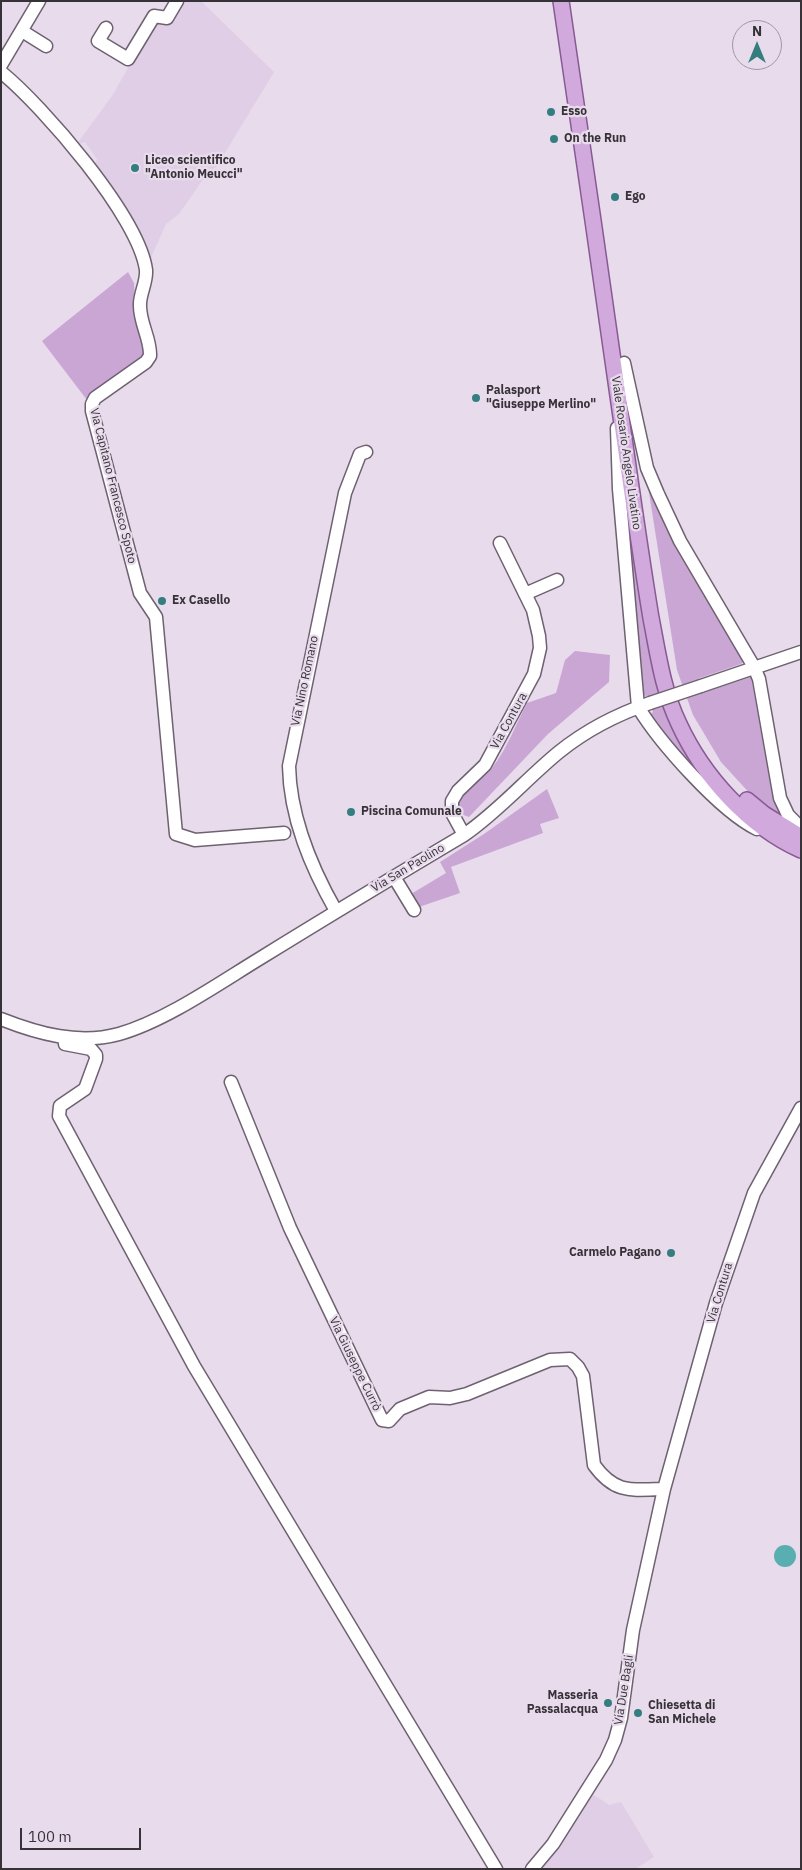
<!DOCTYPE html>
<html>
<head>
<meta charset="utf-8">
<style>
  body { margin:0 }
  #map { position:relative; width:802px; height:1870px; overflow:hidden; background:#e8dbec; font-family:"IBM Plex Sans",sans-serif }
  canvas { display:block }
  .frame { position:absolute; inset:0; border:2px solid #373238; pointer-events:none }
  .north { position:absolute; left:732px; top:20px; width:50px; height:50px; box-sizing:border-box; background:#e8dbec; border:1px solid #a197a4; border-radius:50%; rotate:0deg; font-size:14px; font-weight:700; line-height:20px; text-align:center; color:#373238 }
  .north::after { content:''; display:block; margin:auto; width:18px; height:22px; background:#357e80; clip-path:polygon(50% 0,100% 100%,50% 72%,0 100%) }
  .scale { position:absolute; left:20px; top:1828px; width:121px; height:22px; box-sizing:border-box; border:2px solid #373238; border-top:0; padding-left:6px; font-size:15px; line-height:18px; white-space:nowrap; color:#373238; -webkit-text-stroke:4px #e8dbec; paint-order:stroke }
</style>
</head>
<body>
<div id="map">
<canvas width="802" height="1870"></canvas>
<div class="frame"></div>
<div class="north">N</div>
<div class="scale">100 m</div>
</div>
<script>
const context = document.querySelector('canvas').getContext('2d');
context.lineJoin = 'round';
function paint(path, color) { context.fillStyle = color; context.fill(path, 'evenodd'); }
function strokePath(path, color, width, dash) { context.strokeStyle = color; context.lineWidth = width; context.lineCap = dash ? 'butt' : 'round'; context.setLineDash(dash || []); context.stroke(path); }
function drawText(font, color, halo, rows, align = 'center') {
  context.font = font + ' "IBM Plex Sans",sans-serif'; context.lineWidth = 4.5; context.setLineDash([]); context.textBaseline = 'middle'; context.strokeStyle = halo; context.fillStyle = color; for (const [text, x, y, turn = 0] of rows) {
    context.save(); context.translate(x, y); context.rotate((+turn || 0) * Math.PI / 180); context.textAlign = isNaN(turn) ? turn : align; if (halo) context.strokeText(text, 0, 0); context.fillText(text, 0, 0); context.restore();
  }
}
const built = new Path2D(`
  M182 1H201L274 72 217 166 206 175 179 214 166 224 149 262 94 166 97 159 85 142 76 145 112 96 156 19 167 25Z
  M591 1793 609 1805 621 1802 654 1857 635 1869H540Z`);
const green = new Path2D(`
  M128 272 134 283 136 311 147 347 141 362 87 400 42 341Z
  M647 480 744 661 741 664 700 678 697 680 702 693 751 677 772 794 783 819 753 797 721 762 693 715 677 670Z
  M625 487 656 678 723 801 655 729 649 715 653 712 647 696 642 695Z
  M575 651 610 655 609 682 548 734 469 817C461 815 455 808 458 800 464 786 483 780 492 768 507 749 516 724 527 703L556 693 565 660Z
  M547 789 559 818 540 824 543 833 451 867 460 893 419 907 411 894 446 873 440 862 484 834Z`);
const water = new Path2D(`
  M774 1556a11 11 0 1 1 22 0a11 11 0 1 1-22 0Z`);
const minor = new Path2D(`
  M106 28 98 41 128 59 154 16 167 18 177 1
  M22 31 46 46
  M1 65 39 1
  M1 72C43 106 139 217 146 270 147 282 140 293 140 304 139 322 151 339 150 356L146 362 95 398 92 404V411L140 593 156 617 176 834 195 840 284 833
  M624 363 647 468 658 494 680 541 754 667 759 679 780 798 788 815 801 828
  M617 428 619 489 638 707C660 743 720 811 757 829
  M525 594 557 580
  M701 686 801 652
  M464 835 452 813V801L458 791 485 765 534 674 540 648 539 636 533 610 500 543
  M394 877 414 910
  M336 911C311 867 290 818 289 766L345 493 360 454 366 452
  M1 1019C39 1034 79 1045 119 1034 165 1021 218 984 259 959 327 917 395 876 464 835 499 811 526 779 559 752 585 731 618 714 650 703
  M64 1037 65 1044 91 1049 96 1055V1059L85 1089 60 1106 59 1116 194 1366 496 1869
  M231 1082 290 1228 382 1420 389 1421 400 1409 429 1397 450 1398 467 1394 550 1360 570 1359 578 1367 583 1376 594 1465C615 1494 631 1490 664 1489
  M532 1869 553 1844 606 1760 615 1740 621 1718 633 1630 664 1489 716 1303 754 1193 801 1108`);
const major = new Path2D(`
  M561 1C584 158 607 316 629 473 636 521 643 570 651 618 658 654 663 691 679 724 703 776 748 826 801 850
  M747 800 764 814 801 837`);
const minorBridge = new Path2D(`
  M650 703 701 686`);
const markers = [
  [551,112,5,"#357e80"],
  [554,139,5,"#357e80"],
  [135,168,5,"#357e80"],
  [615,197,5,"#357e80"],
  [476,398,5,"#357e80"],
  [162,601,5,"#357e80"],
  [351,812,5,"#357e80"],
  [671,1253,5,"#357e80"],
  [608,1703,5,"#357e80"],
  [638,1713,5,"#357e80"]
];
const poiNames = [
  ["Esso",561,112],
  ["On the Run",564,139],
  ["Liceo scientifico",145,161],
  ["\"Antonio Meucci\"",145,175],
  ["Ego",625,197],
  ["Palasport",486,391],
  ["\"Giuseppe Merlino\"",486,405],
  ["Ex Casello",172,601],
  ["Piscina Comunale",361,812],
  ["Carmelo Pagano",661,1253,"right"],
  ["Masseria",598,1696,"right"],
  ["Passalacqua",598,1710,"right"],
  ["Chiesetta di",648,1706],
  ["San Michele",648,1720]
];
const streetNames = [
  ["Viale Rosario Angelo Livatino",626,453,82],
  ["Via Capitano Francesco Spoto",113,486,76],
  ["Via Nino Romano",305,681,-78],
  ["Via Contura",509,721,-61],
  ["Via San Paolino",408,868,-31],
  ["Via Contura",720,1293,-73],
  ["Via Giuseppe Currò",355,1364,64],
  ["Via Due Bagli",624,1690,-81]
];
paint(built, '#e0cee6');
paint(green, '#caa6d5');
paint(water, '#59aeb1');
strokePath(minor, '#6e6271', 15);
strokePath(major, '#885a94', 18);
strokePath(minor, '#fff', 12);
strokePath(major, '#d1a9dd', 15);
strokePath(minorBridge, '#6e6271', 15, []);
strokePath(minorBridge, '#fff', 12);
for (const [x, y, r, color] of markers) { const dot = new Path2D(); dot.arc(x, y, r, 0, 2 * Math.PI); context.fillStyle = color; context.fill(dot); strokePath(dot, '#e8dbec', 2); }
drawText('bold 12px', '#373238', '#e8dbec', poiNames, 'left');
drawText('12px', '#373238', '#e8dbec', streetNames);
</script>
</body>
</html>
